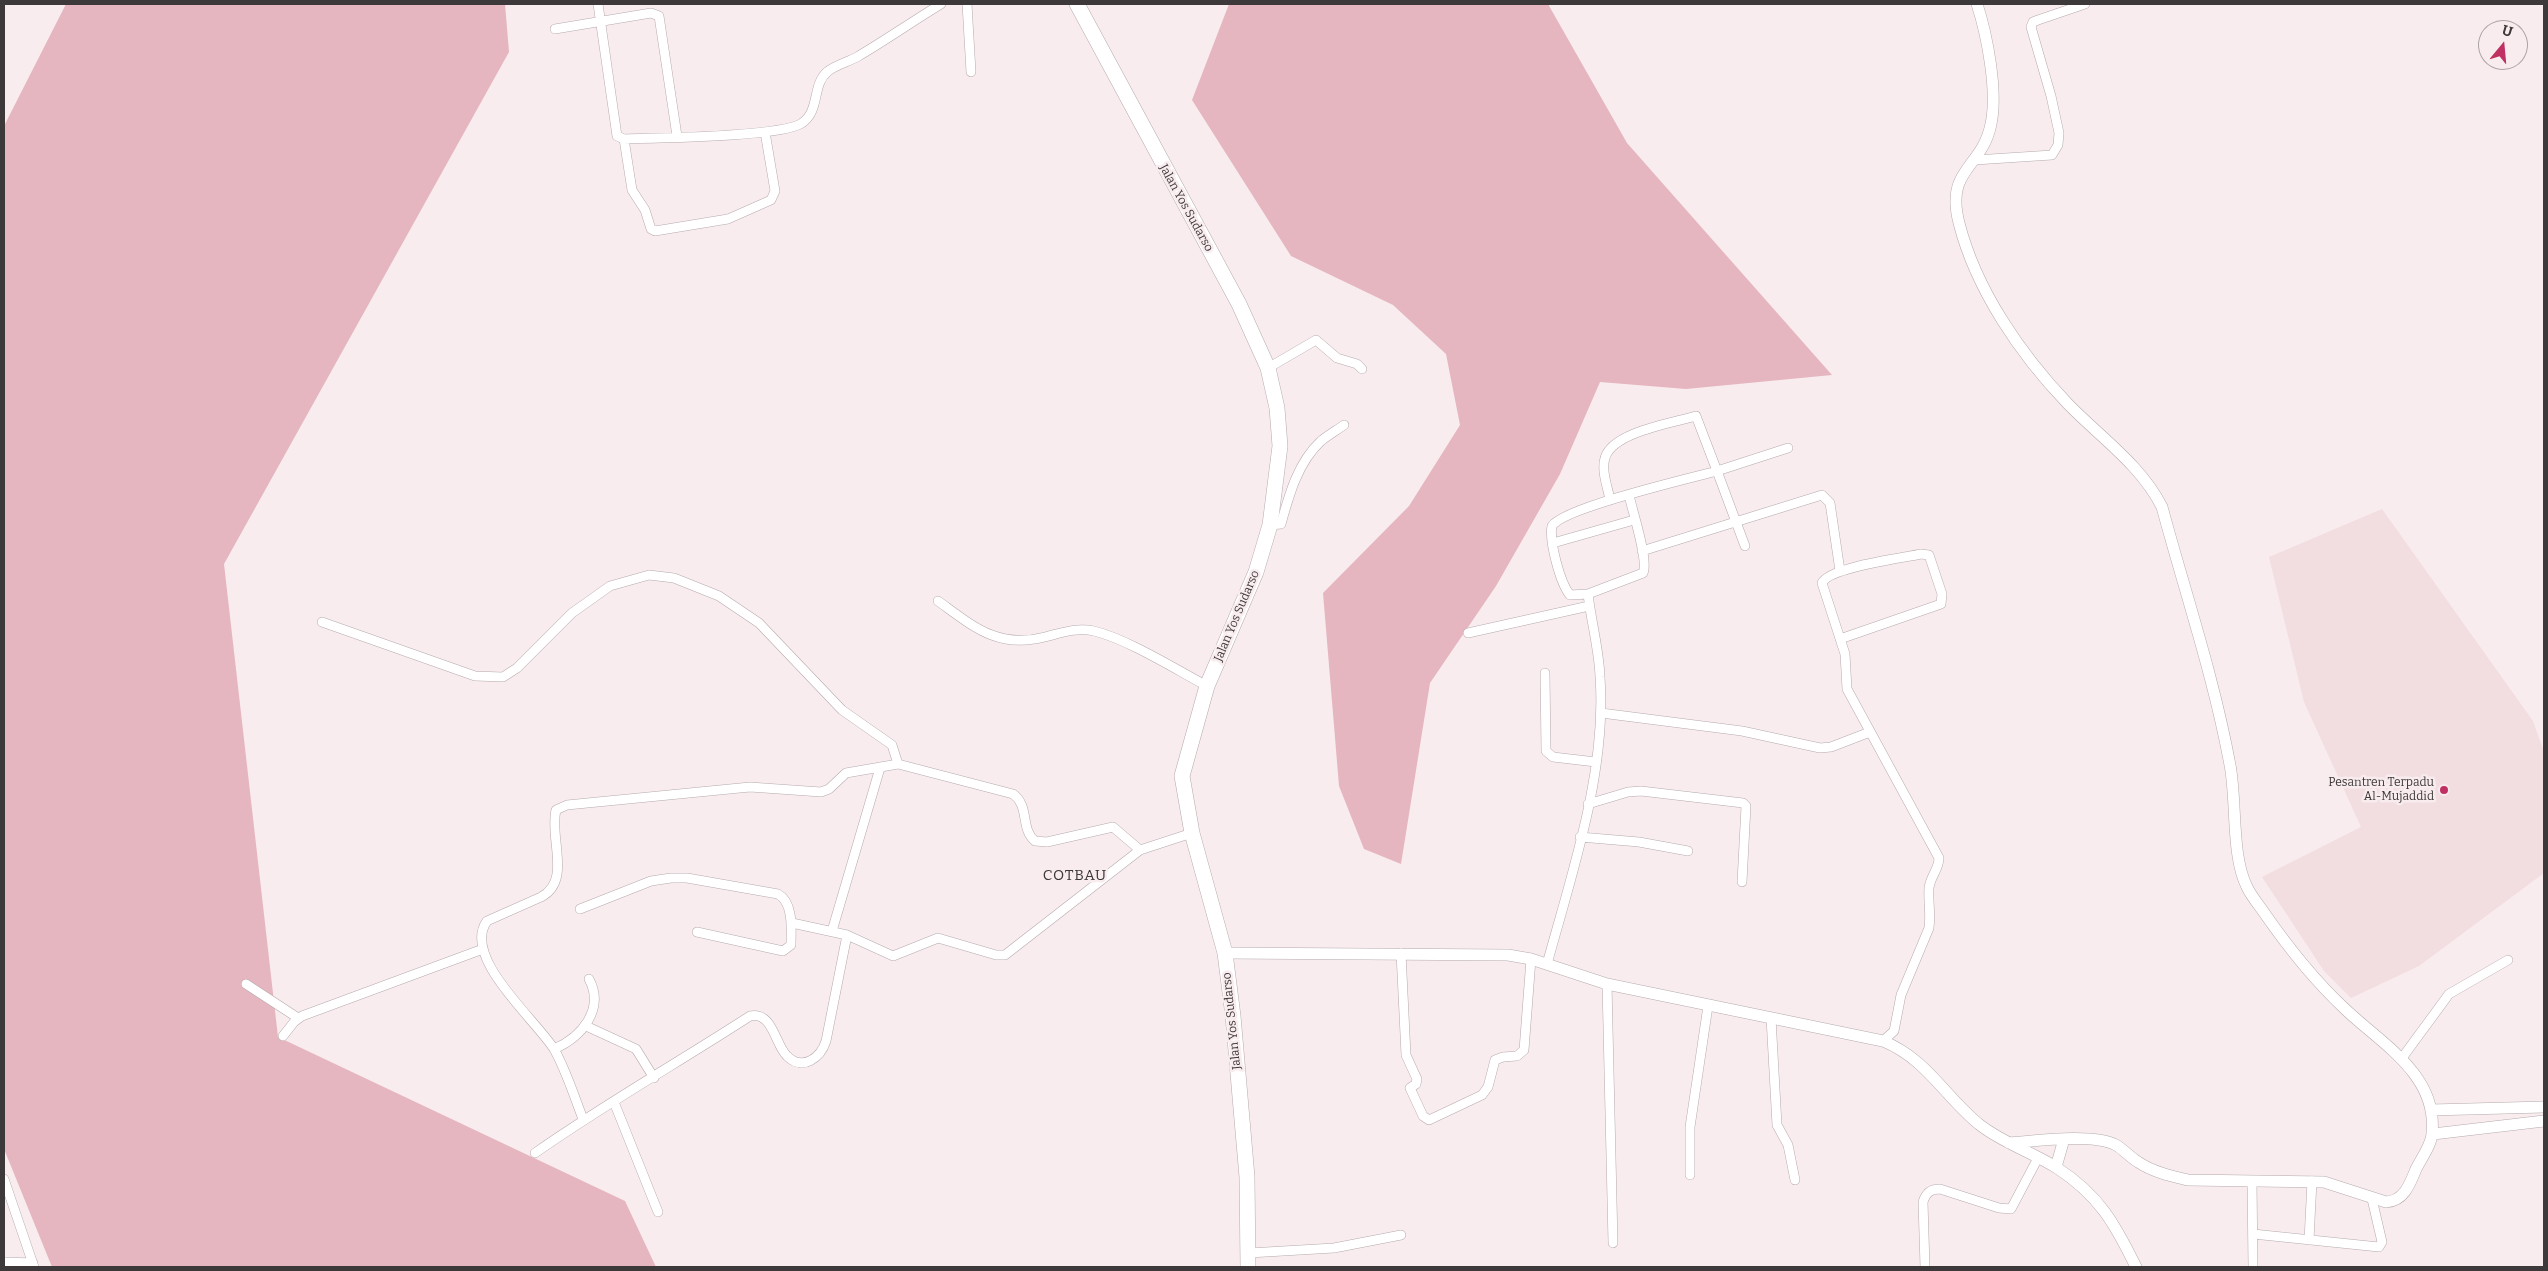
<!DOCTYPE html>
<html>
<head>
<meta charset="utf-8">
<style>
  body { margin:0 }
  #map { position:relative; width:2548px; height:1271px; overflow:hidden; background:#f8ecef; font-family:Bitter,serif }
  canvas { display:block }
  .frame { position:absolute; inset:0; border:5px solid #3d3839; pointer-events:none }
  .north { position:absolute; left:2478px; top:20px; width:50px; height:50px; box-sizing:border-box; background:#f8ecef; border:1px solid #ada4a6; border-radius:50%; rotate:17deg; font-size:14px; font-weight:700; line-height:20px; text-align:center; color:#3d3839 }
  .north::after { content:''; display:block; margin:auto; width:18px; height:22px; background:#be3162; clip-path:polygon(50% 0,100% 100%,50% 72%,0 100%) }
</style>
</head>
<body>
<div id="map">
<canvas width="2548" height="1271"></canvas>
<div class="frame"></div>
<div class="north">U</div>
</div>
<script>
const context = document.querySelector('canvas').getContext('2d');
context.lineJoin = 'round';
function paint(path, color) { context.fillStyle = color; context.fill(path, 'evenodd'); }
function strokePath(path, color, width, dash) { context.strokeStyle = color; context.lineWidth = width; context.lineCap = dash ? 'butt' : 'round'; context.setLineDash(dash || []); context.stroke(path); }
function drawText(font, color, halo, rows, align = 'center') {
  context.font = font + ' Bitter,serif'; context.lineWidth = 5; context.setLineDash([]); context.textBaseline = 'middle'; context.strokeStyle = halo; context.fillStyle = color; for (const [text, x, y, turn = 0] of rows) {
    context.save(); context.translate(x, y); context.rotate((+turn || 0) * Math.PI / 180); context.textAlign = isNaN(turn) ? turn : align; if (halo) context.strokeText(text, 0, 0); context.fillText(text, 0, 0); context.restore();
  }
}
const built = new Path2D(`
  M2382 509 2533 721 2544 752V873L2419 966 2351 998 2324 971 2262 877 2361 827 2304 702 2269 557Z`);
const green = new Path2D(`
  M66 4H505L509 52 224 564 278 1037 625 1201 656 1267H52L4 1149V126Z
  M1229 4H1548L1627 143 1832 375 1686 389 1600 382 1560 474 1496 586 1430 683 1401 864 1364 849 1339 786 1323 593 1409 506 1460 425 1446 354 1393 305 1291 256 1192 100Z`);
const minor = new Path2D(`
  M598 4 617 136 624 139C657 138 782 137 802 123 820 111 812 85 827 72 835 65 848 62 857 57 886 40 913 21 941 4
  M967 4 971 72
  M555 29 651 13 659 16 677 136
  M624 139 632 190 645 210 651 229 655 231 728 219 771 200 775 191 765 132
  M1975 160 2052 155 2058 145 2059 133 2051 96 2031 27 2033 22 2038 20 2085 4
  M1268 368 1316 340 1337 358 1357 364 1362 369
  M1629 495C1632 510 1649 561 1643 573L1588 594 1570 595C1560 583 1549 541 1552 526 1563 508 1690 478 1717 471L1745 546
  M1610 500C1608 488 1601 471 1605 458 1612 432 1673 423 1696 416L1717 471 1788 448
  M1270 525 1281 524C1289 495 1298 462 1321 441 1328 435 1337 430 1344 425
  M1553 543 1634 520
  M1642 551 1822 495 1830 503 1840 571
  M938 601C974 627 998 649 1045 637 1061 633 1077 627 1094 631 1127 639 1175 669 1207 686
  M322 622 475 676 503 677 517 668 572 613 610 586 649 575 674 578 719 596 759 623 842 710 892 745 898 764 1013 794C1030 806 1020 829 1035 841L1047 842 1113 827 1140 850
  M1468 633 1589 606
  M1840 639 1941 604 1942 594 1929 555 1921 554C1903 558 1829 567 1822 583L1845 654 1847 689 1939 858C1939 869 1930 877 1929 888 1928 901 1931 914 1929 928L1901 995 1894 1031 1883 1041
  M1545 673 1546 751 1553 757 1596 762
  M1601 713 1742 731 1820 748 1831 747 1870 732
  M1588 804 1628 792 1641 791 1743 803 1746 806 1742 882
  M1580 837 1639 842 1688 851
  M580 909 651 881 671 878H687L778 894C794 903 791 930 791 945L783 951 697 932
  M792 923 847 935 893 956 938 938 996 955H1005L1140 850 1192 833
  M832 931 880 768
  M1401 953 1406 1055 1417 1079 1416 1084 1410 1088 1423 1116 1429 1120 1482 1095 1488 1087 1495 1060 1503 1057 1517 1056 1524 1050 1531 959
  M1547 964C1572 873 1607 771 1600 677 1599 649 1591 621 1588 594
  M246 984 298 1018
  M1607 984 1613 1243
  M1771 1018 1777 1125 1788 1145 1795 1180
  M586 1026 636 1049 654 1078
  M283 1036 294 1022 302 1016 483 949
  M554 1049C582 1037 605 1009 589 979
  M2402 1058 2449 994 2508 960
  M614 1102 658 1212
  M583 1119C574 1096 566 1070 554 1049 536 1020 461 957 487 921L541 897C572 881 549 838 556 810L567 805 750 787 821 792 829 789 846 773 898 764
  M535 1153C605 1104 679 1062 750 1016 773 1011 775 1045 787 1056 803 1072 821 1057 826 1041L847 935
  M1690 1175V1127L1708 1006
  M4 1179 34 1267
  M2252 1181 2253 1267
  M2253 1234 2379 1247 2382 1242 2372 1199
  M2309 1240 2312 1181
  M1249 1253 1334 1248 1401 1235
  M4 1262 33 1263
  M1925 1267 1923 1202C1926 1193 1930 1189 1940 1189L1999 1208 2011 1209 2038 1158`);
const tertiary = new Path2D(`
  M1977 4C1987 35 1998 91 1991 124 1982 169 1945 168 1959 223 1976 290 2021 355 2068 404 2100 437 2141 465 2162 507 2185 592 2214 678 2230 765 2237 802 2231 855 2247 887 2251 896 2259 905 2265 914 2288 947 2314 980 2344 1008 2380 1043 2438 1074 2432 1133 2432 1144 2421 1159 2416 1169 2410 1184 2404 1201 2386 1202L2324 1182 2188 1180C2171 1176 2153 1172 2138 1162 2130 1157 2124 1150 2116 1145 2093 1133 2036 1141 2009 1143
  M1225 953 1508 955 1531 959 1607 984 1883 1041C1927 1059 1945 1097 1980 1125 2003 1143 2032 1152 2057 1168 2099 1195 2115 1224 2136 1267
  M2431 1110 2544 1107
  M2433 1134 2544 1121
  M2056 1167 2064 1139`);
const trunk = new Path2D(`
  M1077 4 1239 304 1268 368 1277 408 1280 446 1270 525 1256 572 1207 686 1182 776 1192 833 1225 953 1233 1016 1247 1177 1248 1267`);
const markers = [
  [2444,790,5,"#be3162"]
];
const streetNames = [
  ["Jalan Yos Sudarso",1186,208,61],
  ["Jalan Yos Sudarso",1237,616,-67],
  ["Jalan Yos Sudarso",1232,1021,-96]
];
const poiNames = [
  ["Pesantren Terpadu",2434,783],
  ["Al-Mujaddid",2434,797]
];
const quarterNames = [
  ["COTBAU",1075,876]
];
paint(built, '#f2dde1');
paint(green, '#e5b6c0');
strokePath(minor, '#b5aaac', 10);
strokePath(tertiary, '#b5aaac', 12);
strokePath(trunk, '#b5aaac', 16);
strokePath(minor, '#fff', 9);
strokePath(tertiary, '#fff', 11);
strokePath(trunk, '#fff', 15);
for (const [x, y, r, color] of markers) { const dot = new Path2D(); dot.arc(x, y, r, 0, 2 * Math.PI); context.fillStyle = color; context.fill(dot); strokePath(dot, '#f8ecef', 2); }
drawText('12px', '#3d3839', '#f8ecef', streetNames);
drawText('12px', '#3d3839', '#f8ecef', poiNames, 'right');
context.letterSpacing = '1px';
drawText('15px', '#3d3839', '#f8ecef', quarterNames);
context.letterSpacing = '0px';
</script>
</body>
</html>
